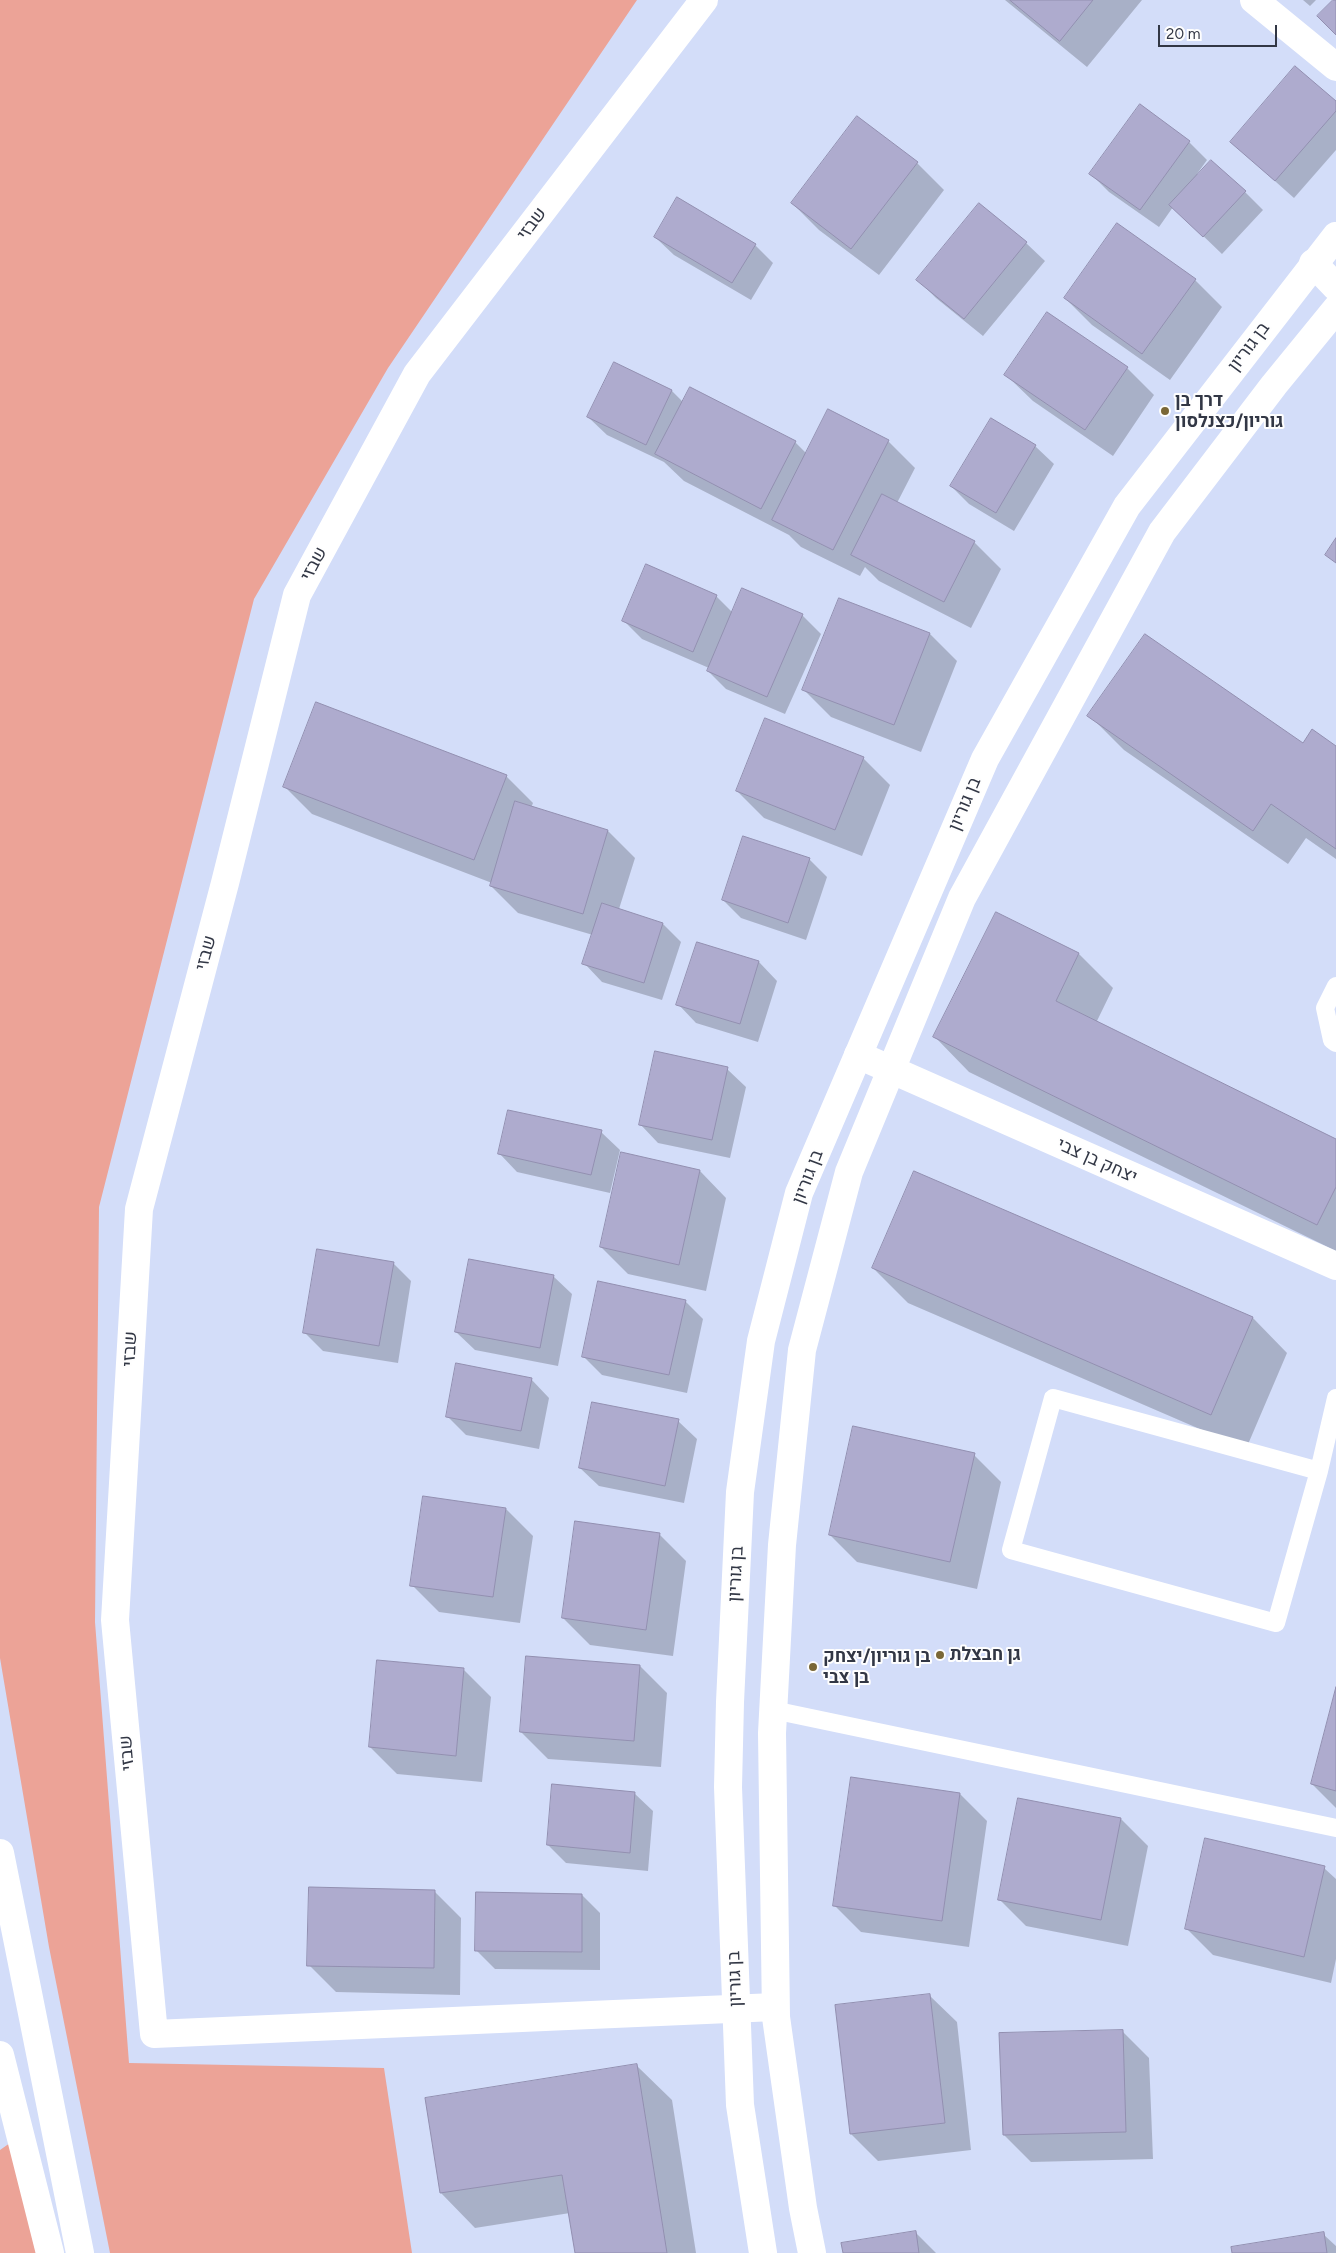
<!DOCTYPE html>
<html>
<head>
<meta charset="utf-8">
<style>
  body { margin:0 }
  #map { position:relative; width:1336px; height:2253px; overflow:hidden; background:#d3ddf9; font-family:Figtree,sans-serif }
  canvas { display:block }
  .scale { position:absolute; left:1158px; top:25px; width:119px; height:22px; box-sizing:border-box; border:2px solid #323745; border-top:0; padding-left:6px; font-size:15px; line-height:18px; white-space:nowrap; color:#323745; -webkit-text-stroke:4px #fefefe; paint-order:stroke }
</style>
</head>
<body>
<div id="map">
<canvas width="1336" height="2253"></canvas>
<div class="scale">20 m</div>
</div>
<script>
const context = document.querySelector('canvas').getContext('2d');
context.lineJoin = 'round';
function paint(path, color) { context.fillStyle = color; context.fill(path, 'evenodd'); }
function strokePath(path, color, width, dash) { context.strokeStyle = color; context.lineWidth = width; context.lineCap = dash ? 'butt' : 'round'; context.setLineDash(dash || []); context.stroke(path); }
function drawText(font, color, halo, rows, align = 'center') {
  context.font = font + ' Figtree,Heebo,sans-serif'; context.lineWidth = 4; context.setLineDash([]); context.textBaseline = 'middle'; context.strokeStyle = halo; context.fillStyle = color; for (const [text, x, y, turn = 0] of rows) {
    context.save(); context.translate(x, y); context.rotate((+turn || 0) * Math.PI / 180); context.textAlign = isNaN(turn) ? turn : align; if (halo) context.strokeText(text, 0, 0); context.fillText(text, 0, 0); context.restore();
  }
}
const green = new Path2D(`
  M0 0H637L388 368 254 599 99 1207 95 1622 129 2063 384 2068 412 2253H110L49 1947 0 1658Z
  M10 2143 36 2253H0V2150Z`);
const shadow = new Path2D(`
  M1005 0H1142L1087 67Z
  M1303 0H1316L1310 6Z
  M1336 103V150L1294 198 1231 142Z
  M1189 142 1207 160 1197 174 1245 192 1263 210 1222 254 1173 207 1159 227 1109 192 1091 174Z
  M917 163 944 190 879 275 819 230 792 203Z
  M979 205 1026 243 1045 261 983 336 936 298 918 280Z
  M655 237 755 245 773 263 751 300 674 255Z
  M1195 280 1222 307 1170 380 1092 325 1065 298Z
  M1048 314 1127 368 1154 395 1113 456 1033 401 1006 375Z
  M690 389 795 442 807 454 888 441 915 468 897 503 974 542 1001 569 971 628 879 581 865 567 860 576 801 547 789 535 684 481 664 462 607 435 588 417 672 391 683 402Z
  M991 420 1035 446 1054 464 1014 531 969 504 951 486Z
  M716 596 733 613 802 615 821 634 785 714 726 689 708 671 709 668 642 639 624 621Z
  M930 634 957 661 921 752 831 717 804 690Z
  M1089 715 1303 745 1336 747V859L1306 838 1288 864 1124 750Z
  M863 758 890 785 862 856 764 818 737 791Z
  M506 776 533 803 531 808 608 831 635 858 619 909 663 924 681 942 662 1000 602 982 584 963 593 935 518 913 491 886 492 883 312 814 285 787Z
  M809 859 827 877 806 940 741 918 723 900Z
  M697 943 759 962 777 981 758 1042 696 1023 678 1004Z
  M1079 954 1113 988 1096 1023 1336 1141V1251L969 1072 935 1037Z
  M727 1069 746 1087 730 1158 658 1143 640 1124Z
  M601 1132 620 1150 610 1193 517 1172 499 1153Z
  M700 1171 726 1198 706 1291 628 1274 601 1247Z
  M915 1173 1253 1318 1287 1353 1246 1449 908 1303 873 1268Z
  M393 1263 411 1281 398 1363 323 1351 305 1333Z
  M553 1276 572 1294 558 1366 475 1350 456 1332Z
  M685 1301 703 1319 687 1393 602 1375 584 1357Z
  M531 1379 549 1398 539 1449 466 1435 447 1416Z
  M678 1421 697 1439 684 1503 599 1486 580 1468Z
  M974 1455 1001 1482 977 1589 857 1562 830 1535Z
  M506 1509 533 1536 520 1623 439 1612 412 1585Z
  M659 1534 686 1561 673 1656 590 1645 563 1618Z
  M640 1666 667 1693 661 1767 548 1759 521 1732Z
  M464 1670 491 1697 482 1782 397 1774 370 1747Z
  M1336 1692V1808L1312 1784Z
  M634 1793 653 1811 648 1871 566 1863 548 1845Z
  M960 1794 987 1821 969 1947 861 1932 834 1905Z
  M1121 1819 1148 1846 1128 1946 1026 1926 999 1899Z
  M1324 1868 1336 1879V1959L1331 1983 1213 1955 1186 1928Z
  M434 1891 461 1918 460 1995 336 1992 309 1965Z
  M582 1895 600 1913V1970L495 1969 477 1951Z
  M930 1996 957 2022 971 2150 878 2161 851 2134Z
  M1122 2031 1149 2058 1153 2159 1031 2162 1004 2135Z
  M637 2066 672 2100 696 2253H576L570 2213 475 2228 441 2193 426 2099Z
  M915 2232 936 2253H844Z
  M1323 2234 1336 2246V2253H1234Z`);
const building = new Path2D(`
  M1010 0H1093L1060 41Z
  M1333 0H1336V35L1317 16Z
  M1295 66 1336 101V111L1275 181 1230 142Z
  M1140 104 1190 141 1140 210 1089 174Z
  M857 116 918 162 851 249 791 203Z
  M1211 160 1246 191 1203 237 1169 205Z
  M677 197 756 244 732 283 654 237Z
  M979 203 1027 242 964 319 916 280Z
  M1117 223 1196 279 1142 354 1064 298Z
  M1047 312 1128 367 1085 430 1004 375Z
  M614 362 672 390 646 445 587 417Z
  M690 387 796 441 761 509 655 454Z
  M828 409 889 440 833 550 772 520Z
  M991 418 1036 445 996 513 950 486Z
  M882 494 975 541 944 602 851 555Z
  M1336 538V563L1325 555Z
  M646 564 717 595 693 652 622 621Z
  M742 588 803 614 767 697 707 671Z
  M839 598 930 633 894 725 802 690Z
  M1145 634 1303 743 1312 729 1336 746V849L1271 804 1253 831 1087 716Z
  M316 702 507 775 474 860 283 787Z
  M765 718 864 757 835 830 736 791Z
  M515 801 608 830 583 914 490 886Z
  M743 836 810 858 788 923 722 900Z
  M602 903 663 923 644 983 582 964Z
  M996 912 1079 953 1056 1001 1336 1139V1187L1317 1225 933 1037Z
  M697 942 759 961 740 1024 676 1005Z
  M655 1051 728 1067 712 1140 639 1125Z
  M508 1110 602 1130 591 1175 498 1154Z
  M621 1152 700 1170 679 1265 600 1247Z
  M914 1171 1253 1317 1211 1415 872 1268Z
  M317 1249 394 1262 379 1346 303 1333Z
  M469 1259 554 1275 540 1348 455 1332Z
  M598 1281 686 1300 669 1375 582 1357Z
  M456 1363 532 1378 521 1431 446 1417Z
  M592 1402 679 1419 665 1486 579 1468Z
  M853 1426 975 1453 950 1562 829 1535Z
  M423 1496 506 1508 493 1597 410 1586Z
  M575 1521 660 1533 646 1630 562 1618Z
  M526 1656 640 1665 634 1741 520 1732Z
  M377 1660 464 1668 456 1756 369 1747Z
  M1336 1687V1791L1311 1784Z
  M851 1777 960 1793 942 1921 833 1906Z
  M552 1784 635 1792 630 1853 547 1845Z
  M1018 1798 1121 1818 1101 1920 998 1900Z
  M1205 1838 1325 1866 1304 1957 1185 1929Z
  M309 1887 435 1890 434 1968 307 1966Z
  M476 1892 582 1894V1952L475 1951Z
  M930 1994 945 2123 850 2134 835 2005Z
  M1123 2030 1126 2132 1003 2135 999 2033Z
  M637 2064 667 2253H575L562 2175 440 2193 425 2098Z
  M916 2231 919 2253H843L841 2243Z
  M1324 2232 1327 2253H1232L1231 2247Z`);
const lane = new Path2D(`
  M1336 986 1325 1008 1332 1040 1336 1043
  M1319 1471 1053 1398 1011 1550 1276 1623 1319 1471 1336 1398
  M773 1710 1336 1828`);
const street = new Path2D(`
  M704 0 417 374 297 595 225 883 139 1209 115 1620 154 2034 775 2007
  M1254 0 1336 67
  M1313 263 1336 287
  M858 1055 1336 1266`);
const secondary = new Path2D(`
  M763 2253 740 2105 728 1787 730 1702 740 1492 761 1341 799 1193 985 759 1127 506 1336 236
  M812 2253 803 2208 776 2017 772 1733 782 1545 802 1350 849 1172 962 898 1162 532 1274 385 1336 309`);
const highway = new Path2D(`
  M0 1853 80 2253
  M0 2055 50 2253`);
const markers = [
  [1165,411,5,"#7a6736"],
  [940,1655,5,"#7a6736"],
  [813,1667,5,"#7a6736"]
];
const streetNames = [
  ["שבזי",532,224,-53],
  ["בן גוריון",1249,347,-53],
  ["שבזי",314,564,-62],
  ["בן גוריון",965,804,-67],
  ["שבזי",206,953,-75],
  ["יצחק בן צבי",1097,1161,24],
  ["בן גוריון",808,1177,-69],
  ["שבזי",130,1349,-87],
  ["בן גוריון",736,1574,-87],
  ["שבזי",127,1753,-95],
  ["בן גוריון",735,1979,-92]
];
const poiNames = [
  ["דרך בן",1175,401],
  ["גוריון/כצנלסון",1175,422],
  ["גן חבצלת",950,1655],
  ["בן גוריון/יצחק",823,1657],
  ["בן צבי",823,1678]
];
paint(green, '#eca397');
paint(shadow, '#0003');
paint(building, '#aeabce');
strokePath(building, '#928fb0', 1);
strokePath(lane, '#fff', 18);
strokePath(street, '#fff', 28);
strokePath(secondary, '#fff', 28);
strokePath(highway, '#fff', 28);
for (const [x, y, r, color] of markers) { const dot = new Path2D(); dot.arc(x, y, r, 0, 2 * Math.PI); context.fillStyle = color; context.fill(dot); strokePath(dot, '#fefefe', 2); }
drawText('18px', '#323745', '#fefefe', streetNames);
drawText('bold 18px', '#323745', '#fefefe', poiNames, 'left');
</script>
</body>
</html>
